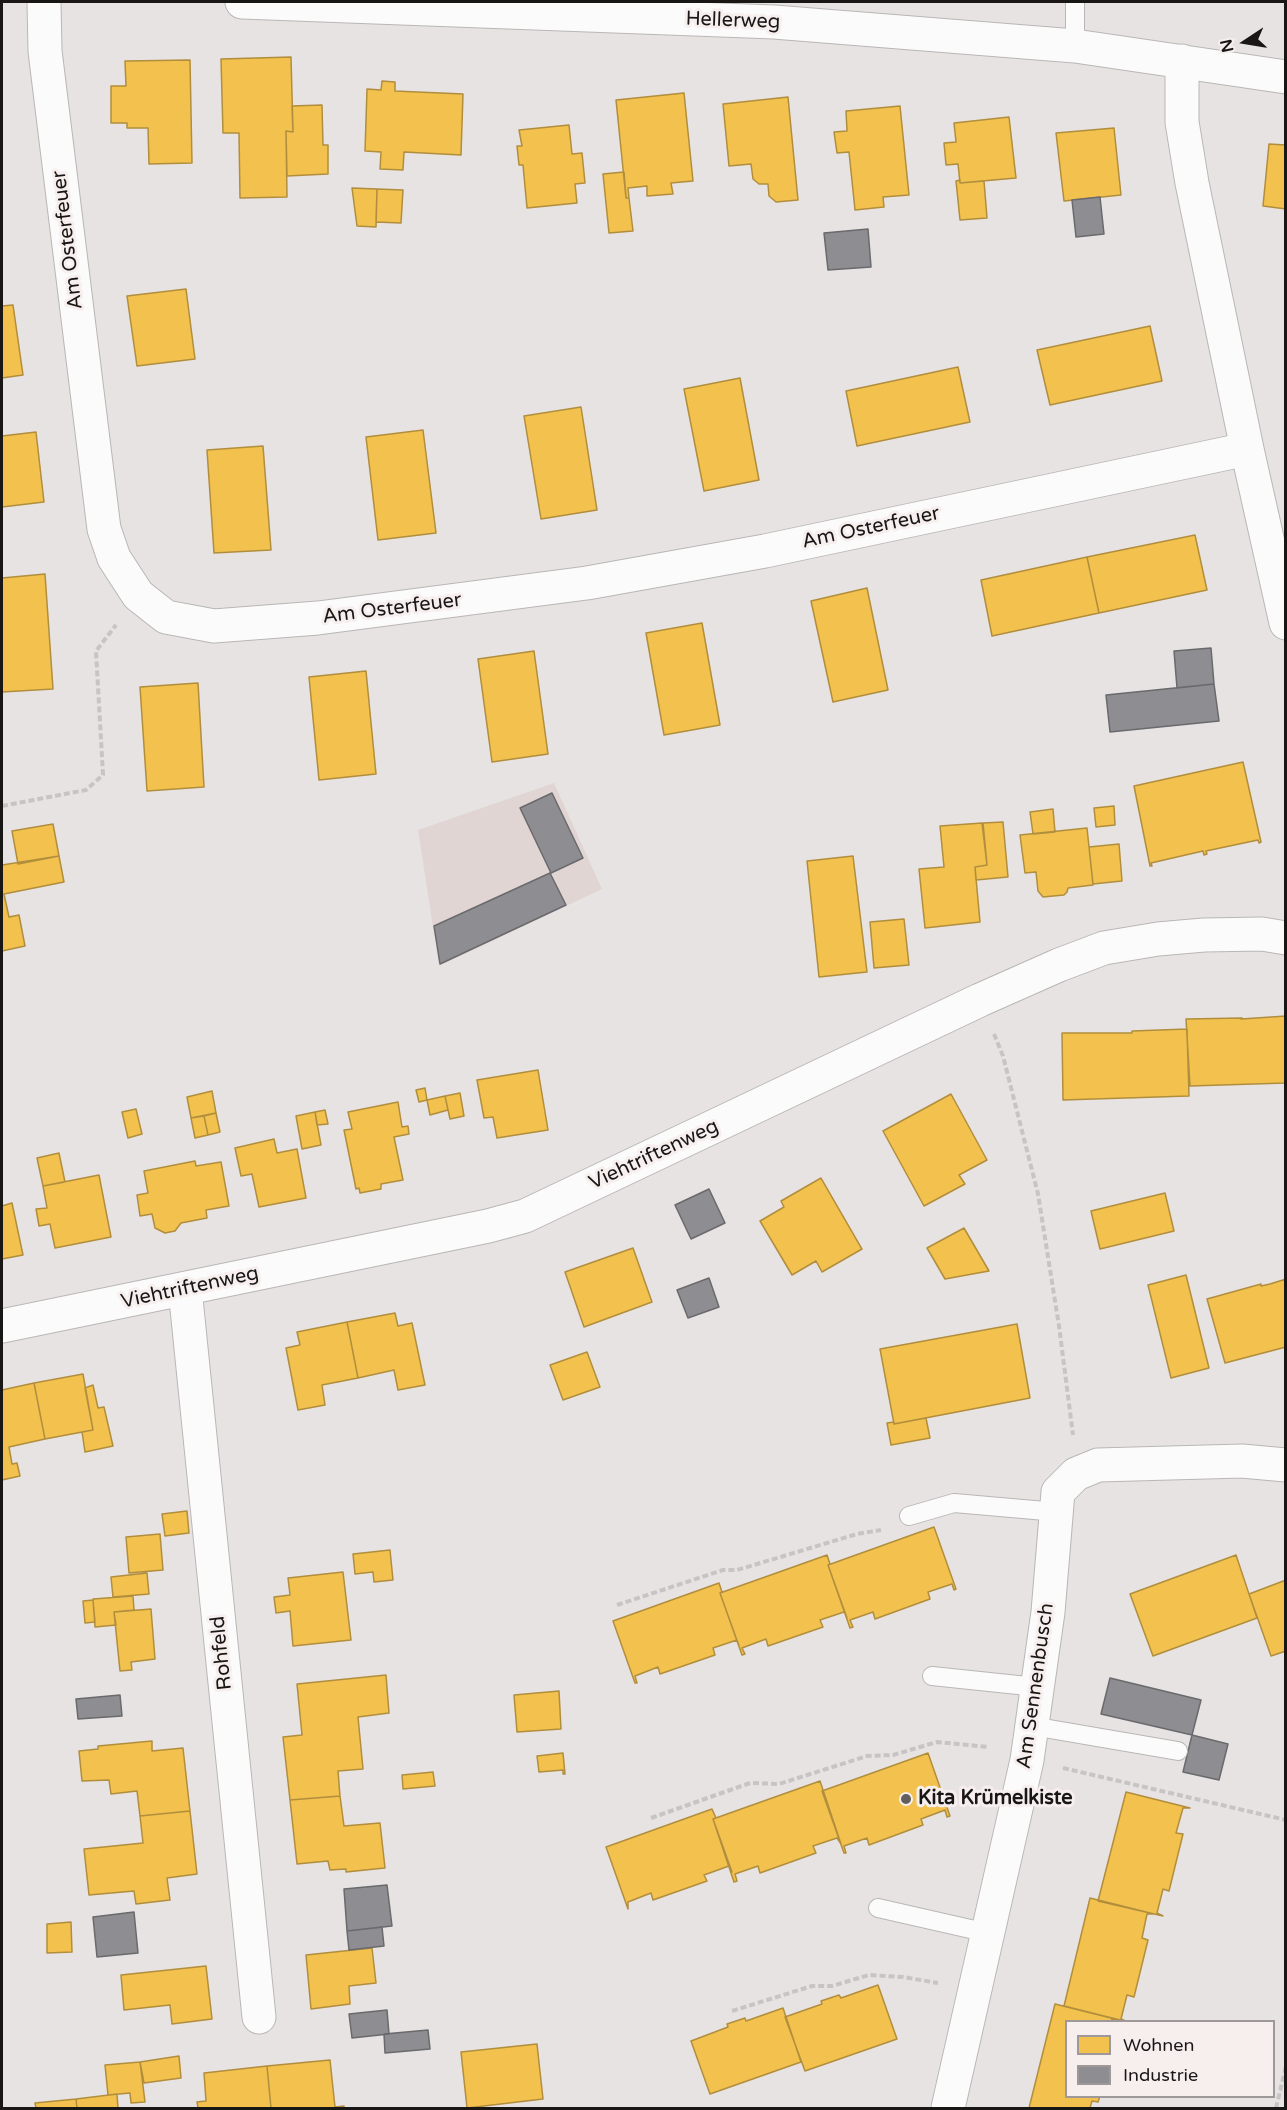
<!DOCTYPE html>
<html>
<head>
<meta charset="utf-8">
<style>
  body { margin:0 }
  #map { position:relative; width:1287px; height:2110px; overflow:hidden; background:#e8e3e3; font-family:"Varela Round",sans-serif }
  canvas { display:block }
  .frame { position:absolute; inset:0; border:3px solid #191716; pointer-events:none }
  .legend { position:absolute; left:1065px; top:2020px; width:210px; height:78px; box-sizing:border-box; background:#f7efee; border:2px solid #9e9998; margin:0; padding:8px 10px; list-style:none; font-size:18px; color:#191716 }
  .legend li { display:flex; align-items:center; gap:12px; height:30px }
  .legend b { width:30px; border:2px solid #9e9998 }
  .north { position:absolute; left:1215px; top:12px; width:60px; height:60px; -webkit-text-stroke:4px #f7efee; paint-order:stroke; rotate:258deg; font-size:16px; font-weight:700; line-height:24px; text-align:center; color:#191716 }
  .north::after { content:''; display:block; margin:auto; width:21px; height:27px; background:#191716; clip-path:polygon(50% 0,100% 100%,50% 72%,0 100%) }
</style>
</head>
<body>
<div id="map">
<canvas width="1287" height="2110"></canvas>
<div class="frame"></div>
<ul class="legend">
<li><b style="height:16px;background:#f2c14e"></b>Wohnen</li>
<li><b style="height:16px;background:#8d8d92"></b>Industrie</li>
</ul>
<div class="north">N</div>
</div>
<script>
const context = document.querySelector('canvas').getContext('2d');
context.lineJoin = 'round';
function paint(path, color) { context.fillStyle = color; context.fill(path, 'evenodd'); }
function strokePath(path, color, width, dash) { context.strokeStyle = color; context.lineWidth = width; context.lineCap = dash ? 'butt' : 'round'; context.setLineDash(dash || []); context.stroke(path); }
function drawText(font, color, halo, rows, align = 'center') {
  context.font = font + ' "Varela Round",sans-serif'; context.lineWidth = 6; context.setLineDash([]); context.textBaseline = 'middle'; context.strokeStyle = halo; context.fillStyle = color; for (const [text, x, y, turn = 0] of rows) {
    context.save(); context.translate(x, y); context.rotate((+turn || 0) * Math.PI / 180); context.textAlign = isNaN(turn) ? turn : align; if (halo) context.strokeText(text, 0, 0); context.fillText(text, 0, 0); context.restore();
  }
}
const built = new Path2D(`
  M554 783 602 889 439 966 418 830Z`);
const homes = new Path2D(`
  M291 57 293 132 286 131 287 197 240 198 239 133H223L221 59Z
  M190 60 192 163 149 164 148 128H127V123H111V86H126L125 61Z
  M382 81 395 82V91L463 94 461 155 404 152 403 170 380 169 381 152 365 151 367 89 381 90Z
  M684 93 693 181 671 183 673 194 647 196V186L628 188 629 198H626L616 100Z
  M788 97 798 200 776 202 769 196 768 184H759L753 179 751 164 729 166 723 104Z
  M322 105 323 145H328V174L287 176 286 131 293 132 292 106Z
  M900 106 909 195 883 197 884 207 855 210 849 152 837 153 834 132 847 131 846 111Z
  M1009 117 1016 178 960 183 958 164 946 165 944 143 956 142 954 123Z
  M569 125 572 154 582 153 585 183 575 184 577 203 527 208 523 165H519L517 146H522L519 130Z
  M1114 128 1121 195 1064 201 1056 133Z
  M1269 144 1286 145V209L1263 206Z
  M624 172 626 198H629L633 231 609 233 603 174Z
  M960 180V183L984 181 987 218 960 220 956 181Z
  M352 188 377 189 376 227 357 226Z
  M377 189 403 190 401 223 376 222Z
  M186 289 195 359 137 366 127 296Z
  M13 305 23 375 2 378V306Z
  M1150 326 1162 381 1050 405 1037 350Z
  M958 367 970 422 857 446 846 391Z
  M740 378 759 480 704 491 684 389Z
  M581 407 597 510 541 519 524 416Z
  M423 430 436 533 378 540 366 437Z
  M36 432 44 502 2 507V436Z
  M263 446 271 550 214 553 207 450Z
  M1195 535 1207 590 1099 613 1087 557Z
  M1087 557 1099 613 992 636 981 580Z
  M45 574 53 689 2 692V578Z
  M867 588 888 690 833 702 811 601Z
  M702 623 720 725 664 735 646 633Z
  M534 651 548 754 492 762 478 659Z
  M366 671 376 774 319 780 309 677Z
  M198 683 204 787 147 791 140 687Z
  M1243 762 1261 842 1259 843 1258 840 1206 851 1207 854 1204 855 1203 851 1151 863 1152 866H1150L1134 786Z
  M1114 806 1115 825 1096 827 1094 808Z
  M1053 809 1055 832 1033 834 1030 812Z
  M1003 822 1008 877 976 880 975 867 987 865 983 823Z
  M982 823 987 865 975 867 980 922 925 928 919 869 944 867 940 826Z
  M53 824 59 856 18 864 12 831Z
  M1087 828 1093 885 1068 888 1067 892 1064 895 1043 897 1038 891 1036 872 1025 873 1020 835Z
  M1119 844 1122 881 1093 884 1089 847Z
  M59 856 64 882 4 894 9 917 19 915 25 946 2 951V865Z
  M853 856 867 972 819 977 807 861Z
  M904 919 909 965 874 968 870 922Z
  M1286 1016V1083L1190 1086 1186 1019 1242 1018 1241 1019Z
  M1187 1029 1189 1096 1063 1100 1062 1033H1132V1031Z
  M538 1070 548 1130 497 1138 493 1117 484 1118 477 1080Z
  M425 1088 427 1100 419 1102 416 1090Z
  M212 1091 216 1113 191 1118 187 1097Z
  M460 1093 464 1116 450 1119 445 1096Z
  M951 1094 987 1160 959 1175 965 1184 924 1206 883 1131Z
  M445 1096 448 1110 430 1115 427 1100Z
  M398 1102 402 1127 408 1126 409 1134 394 1137 403 1180 381 1184V1189L360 1193 359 1188 356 1189 344 1130 352 1129 348 1112Z
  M136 1109 142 1134 128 1138 122 1112Z
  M325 1110 328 1124 317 1125 315 1112Z
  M315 1112 321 1145 302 1149 296 1116Z
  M216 1113 220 1132 208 1135 204 1116Z
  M204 1116 208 1135 195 1138 191 1118Z
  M274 1139 277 1153 297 1149 306 1198 259 1207 252 1174 241 1176 235 1148Z
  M59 1153 65 1182 43 1186 37 1158Z
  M195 1161 196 1166 221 1162 229 1206 206 1210 207 1218 181 1223 175 1231 165 1233 155 1228 152 1214 140 1216 137 1195 148 1193 144 1171Z
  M99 1175 111 1237 55 1248 50 1224 39 1226 36 1209 47 1208 43 1186Z
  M821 1178 862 1249 822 1272 816 1261 792 1275 760 1221 784 1207 781 1201Z
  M1165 1193 1174 1231 1100 1249 1091 1211Z
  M12 1203 23 1255 2 1259V1206Z
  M964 1228 989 1271 945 1279 927 1248Z
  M633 1248 652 1302 584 1327 565 1272Z
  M1186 1275 1209 1368 1171 1378 1148 1285Z
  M1286 1279V1347L1225 1363 1207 1299 1261 1284V1286L1270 1284Z
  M395 1313 398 1326 412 1323 425 1385 398 1390 394 1370 358 1378 347 1322Z
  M347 1322 358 1378 322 1385 325 1405 298 1410 286 1348 300 1345 297 1332Z
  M1017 1324 1030 1398 894 1424 880 1349Z
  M587 1352 600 1387 563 1400 550 1365Z
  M83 1374 93 1430 45 1439 34 1383Z
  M34 1383 45 1439 9 1447 12 1464 17 1463 20 1476 2 1480V1390Z
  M93 1385 98 1408 104 1407 113 1446 85 1452 82 1432 93 1430 85 1388Z
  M926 1418 930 1438 891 1445 887 1423 894 1422V1424Z
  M187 1511 189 1533 165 1536 162 1514Z
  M934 1527 956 1589 954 1590 952 1584 928 1592 930 1599 875 1619 873 1612 850 1620 853 1627 850 1628 828 1565Z
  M160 1534 163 1570 129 1573 126 1537Z
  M390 1550 393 1580 374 1582 373 1572 355 1574 353 1554Z
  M827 1555 830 1564 828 1565 847 1618 844 1612 820 1620 823 1627 768 1646 766 1639 742 1648 745 1654 742 1655 720 1593Z
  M1236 1555 1257 1618 1153 1656 1130 1594Z
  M343 1572 351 1640 293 1646 290 1611 276 1613 274 1597 290 1595 288 1578Z
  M147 1573 149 1594 113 1597 111 1577Z
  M1286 1580V1651L1271 1656 1249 1594Z
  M719 1583 722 1592 720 1593 739 1646 737 1640 713 1648 715 1655 660 1674 658 1667 635 1676 637 1683H635L613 1621Z
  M133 1596 134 1610 114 1612 116 1625 95 1627 93 1599Z
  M93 1600 95 1622 85 1623 83 1601Z
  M151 1609 155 1659 131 1662 132 1670 120 1671 114 1612Z
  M386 1675 389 1713 358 1717 363 1769 338 1771 340 1796 290 1800 283 1737 302 1735 297 1684Z
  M559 1691 561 1729 517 1732 514 1695Z
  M152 1741V1751L183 1748 190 1811 140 1816 137 1791 111 1794 109 1780 82 1781 79 1751 98 1749V1746Z
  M563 1753 565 1774H563V1770L539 1772 537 1756Z
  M928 1753 950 1816 947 1817 945 1810 921 1819 923 1825 869 1845 867 1838 844 1846 846 1853H844L822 1791Z
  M433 1772 435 1786 403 1789 402 1775Z
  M820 1781 841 1844 837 1838 813 1846 816 1853 760 1873 758 1866 735 1874 737 1881 734 1882 713 1819Z
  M1126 1792 1190 1808H1183L1176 1833 1183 1834 1169 1891 1163 1889 1157 1913 1163 1916 1098 1901Z
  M340 1796 344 1826 380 1823 385 1868 346 1872V1869L330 1870 328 1861 297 1864 290 1800Z
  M712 1809 716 1818 713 1819 732 1872 729 1866 704 1875 707 1881 653 1900 651 1893 628 1902V1909L606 1847Z
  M190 1811 197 1874 167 1878 170 1900 136 1904 134 1891 89 1895 84 1849 143 1843 140 1816Z
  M1090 1898 1154 1914H1147L1142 1938 1148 1940 1134 1997 1127 1995 1121 2019 1128 2022 1064 2006Z
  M71 1922 72 1952 47 1953V1924Z
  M372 1948 376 1983 349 1986 350 2004 311 2009 306 1955Z
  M206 1966 212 2019 172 2024 170 2005 124 2010 121 1975Z
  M878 1985 897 2039 805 2071 785 2017 822 2004 821 2001 839 1995 841 1998Z
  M1055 2004 1119 2020 1112 2019 1111 2022H1066V2096H1100L1098 2102 1092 2101 1090 2108H1029Z
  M783 2008 801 2062 710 2094 691 2041 728 2027 727 2024 745 2018 746 2021Z
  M537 2044 543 2099 467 2108 461 2052Z
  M179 2056 181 2078 144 2083 140 2062Z
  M330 2060 335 2107 344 2106V2108H271L267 2066Z
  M140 2062 145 2102 131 2103 130 2093 108 2095 105 2065Z
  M267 2066 271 2108H198L197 2102 206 2101 204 2073Z
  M117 2094 118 2108H77L76 2099Z
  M76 2099 77 2108H36L35 2103Z`);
const industry = new Path2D(`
  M1100 197 1104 234 1076 237 1072 200Z
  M868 229 871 267 828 270 824 233Z
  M1211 648 1214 684 1177 688 1174 651Z
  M1214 684 1219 721 1110 732 1106 695Z
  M552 793 583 858 551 873 520 808Z
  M550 873 566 905 440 964 434 926Z
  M709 1189 725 1223 691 1239 675 1205Z
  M709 1278 719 1307 688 1318 677 1290Z
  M1110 1678 1201 1700 1192 1735 1101 1714Z
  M120 1695 122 1716 78 1719 76 1699Z
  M1192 1735 1228 1744 1219 1780 1183 1772Z
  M387 1885 392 1926 347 1931 344 1889Z
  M134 1912 138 1953 97 1957 93 1917Z
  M382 1927 384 1946 349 1950 347 1931Z
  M387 2010 389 2034 352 2038 349 2014Z
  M428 2030 430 2049 385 2053 384 2034Z`);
const path = new Path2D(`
  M2 806 86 790 103 775 96 651 116 625
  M994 1034 1003 1056 1038 1194 1059 1326 1073 1435
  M617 1605 723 1570H737L857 1534 881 1530
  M1063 1768 1286 1820
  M651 1818 750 1783 779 1784 867 1756 893 1755 937 1742 989 1747
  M732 2011 812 1986H832L869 1975 903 1977 938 1983
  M1276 2108 1286 2066`);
const lane = new Path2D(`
  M1075 46V2
  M909 1516 954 1503 1057 1512
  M932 1676 1037 1687
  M1032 1726 1178 1751
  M878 1908 988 1933`);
const street = new Path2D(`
  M44 2 45 51 104 529 114 558 138 595 166 617 214 626 318 618 587 583 765 551 1247 449
  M242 2 774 22 1075 46 1286 77
  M1182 61V122L1192 183 1247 449 1286 623
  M185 1289 259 2017
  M2 1326 488 1226 525 1216 980 1000 1059 965 1104 948 1158 939 1204 935 1262 934 1286 938
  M948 2108 1027 1760 1048 1612 1058 1492 1076 1474 1098 1465 1242 1461 1286 1465`);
const markers = [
  [906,1799,6,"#615e5e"]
];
const streetNames = [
  ["Hellerweg",733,21,2],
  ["Am Osterfeuer",68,240,-97],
  ["Am Osterfeuer",871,528,-12],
  ["Am Osterfeuer",392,609,-7],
  ["Viehtriftenweg",654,1155,-25],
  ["Viehtriftenweg",190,1288,-12],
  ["Rohfeld",222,1653,-96],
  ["Am Sennenbusch",1036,1686,-82]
];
const poiNames = [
  ["Kita Krümelkiste",918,1799]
];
paint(built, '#e1d5d4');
paint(homes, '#f2c14e');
strokePath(homes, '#b18e3d', 1.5);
paint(industry, '#8d8d92');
strokePath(industry, '#6a6a6d', 1.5);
strokePath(lane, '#bab6b6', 20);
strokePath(street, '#bab6b6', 35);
strokePath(path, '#c6c4c4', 4, [6, 3]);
strokePath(lane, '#fcfbfb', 18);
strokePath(street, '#fcfbfb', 33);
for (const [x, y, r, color] of markers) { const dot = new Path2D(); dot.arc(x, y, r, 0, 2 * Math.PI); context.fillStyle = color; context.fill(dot); strokePath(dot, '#f7efee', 2); }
drawText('20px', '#191716', '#f7efee', streetNames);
drawText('bold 20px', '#191716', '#f7efee', poiNames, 'left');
</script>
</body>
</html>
